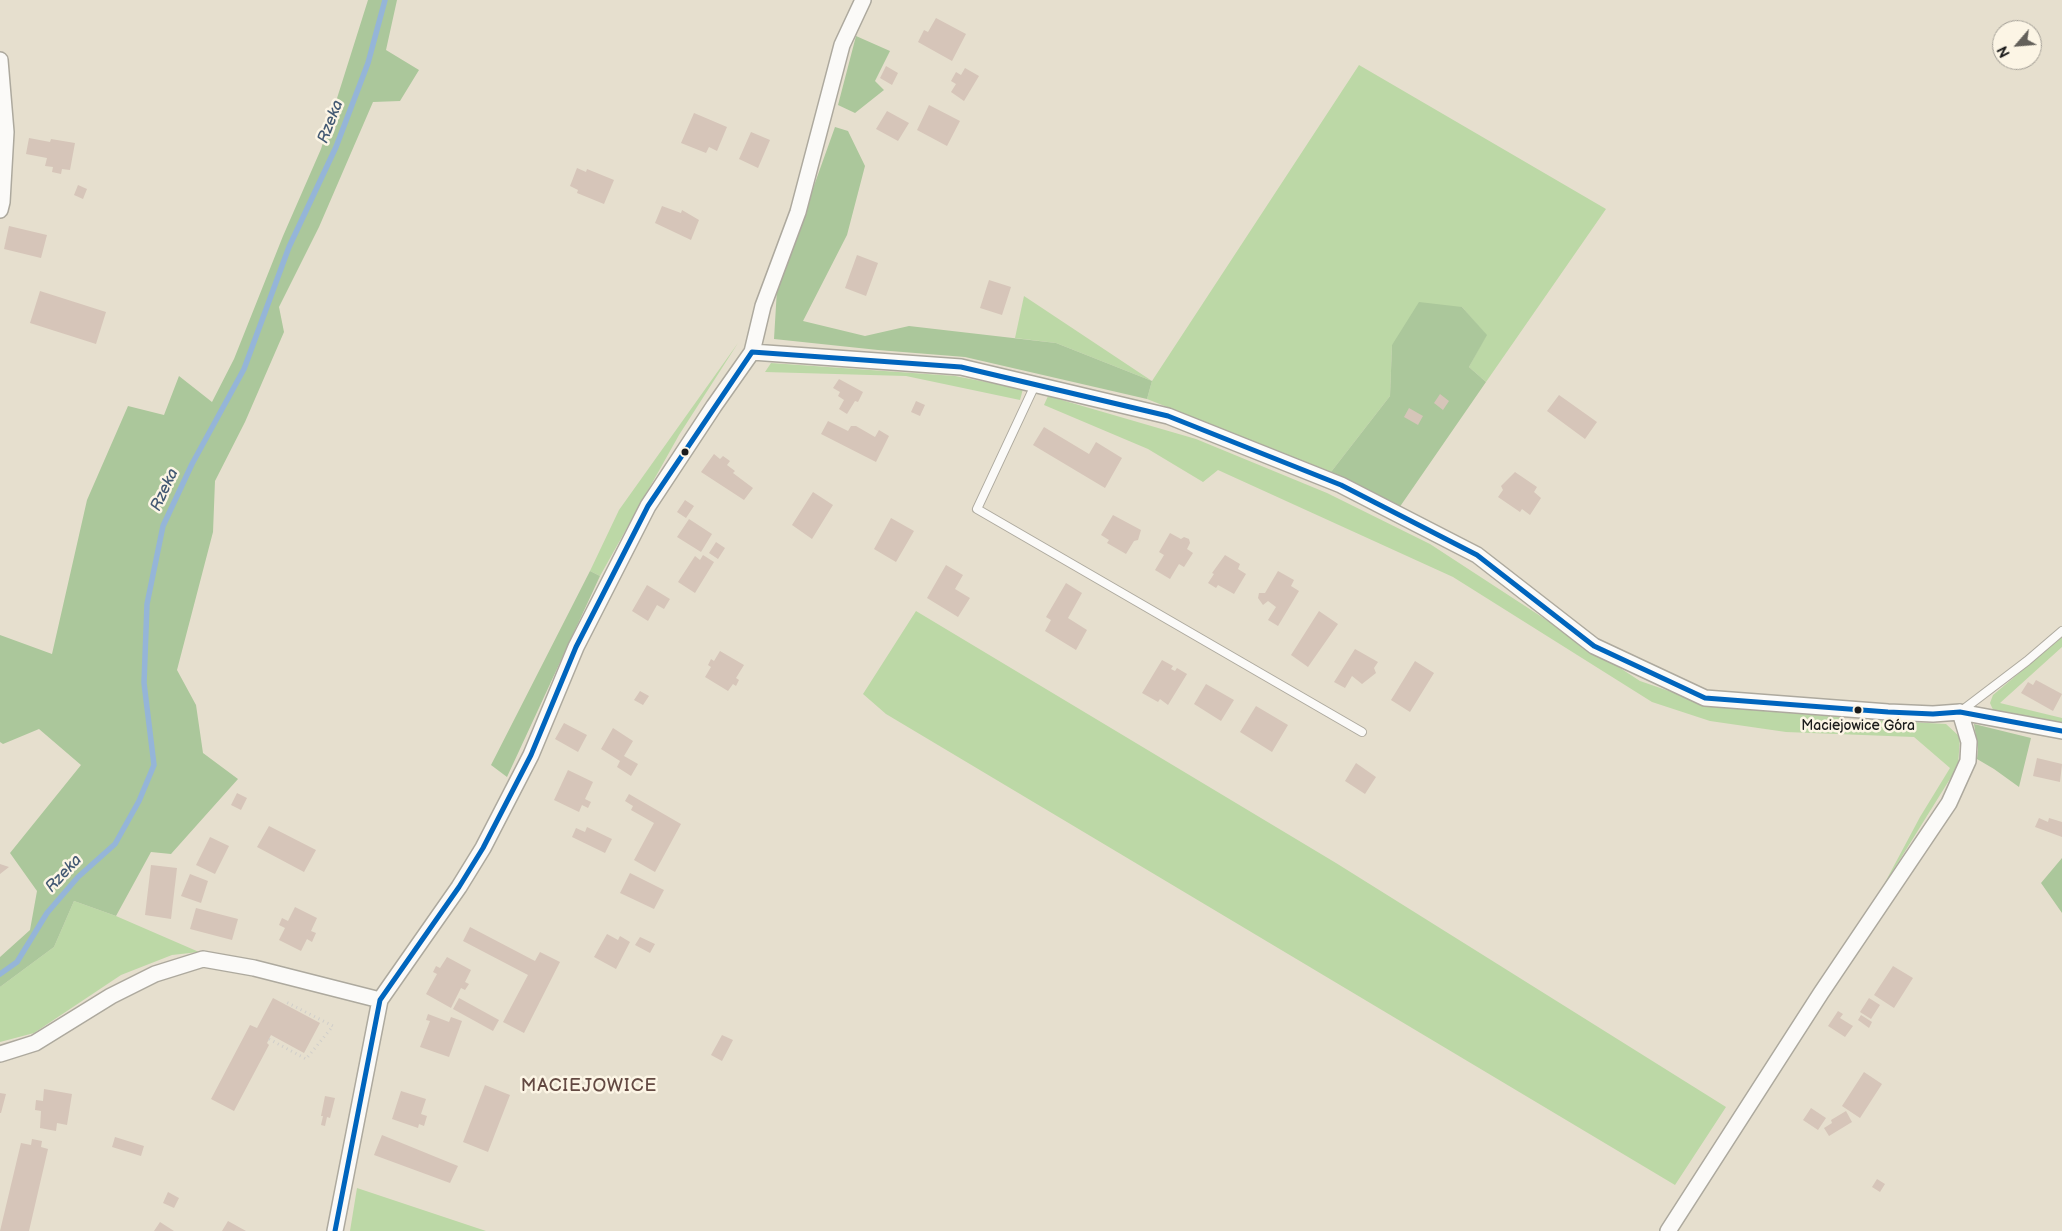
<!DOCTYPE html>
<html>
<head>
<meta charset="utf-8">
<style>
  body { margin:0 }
  #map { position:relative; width:2062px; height:1231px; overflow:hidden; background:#e6dfce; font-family:"Balsamiq Sans",sans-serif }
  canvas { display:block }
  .north { position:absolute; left:1992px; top:20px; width:50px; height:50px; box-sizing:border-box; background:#fcf5e5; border:1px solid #a29e95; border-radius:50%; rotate:243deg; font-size:14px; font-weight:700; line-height:20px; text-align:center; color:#1c1c1c }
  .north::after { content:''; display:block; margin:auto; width:18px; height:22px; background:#63605a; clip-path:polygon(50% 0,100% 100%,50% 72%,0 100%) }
</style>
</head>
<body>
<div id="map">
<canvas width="2062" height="1231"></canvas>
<div class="north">N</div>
</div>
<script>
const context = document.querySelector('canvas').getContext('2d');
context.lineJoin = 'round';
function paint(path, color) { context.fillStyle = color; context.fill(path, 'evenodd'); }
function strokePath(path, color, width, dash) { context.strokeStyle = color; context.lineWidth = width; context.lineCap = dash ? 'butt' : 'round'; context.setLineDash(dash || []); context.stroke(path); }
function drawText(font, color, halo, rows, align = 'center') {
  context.font = font + ' "Balsamiq Sans",sans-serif'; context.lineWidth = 5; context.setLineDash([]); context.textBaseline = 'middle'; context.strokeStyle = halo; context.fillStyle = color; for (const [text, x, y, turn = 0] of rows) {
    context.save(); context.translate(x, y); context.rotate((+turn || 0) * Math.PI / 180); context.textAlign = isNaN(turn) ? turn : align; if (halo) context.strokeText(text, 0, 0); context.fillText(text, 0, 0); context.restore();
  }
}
const green = new Path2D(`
  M1359 65 1606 209 1486 382 1469 367 1486 335 1462 307 1392 345 1390 396 1331 472 1147 399 1152 381 1056 343 1015 338 1024 296 1152 381Z
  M738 343 679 435 600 576 590 571 619 510Z
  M771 363 955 376 1023 389 1020 400 906 376 765 372Z
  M1048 396 1196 439 1327 493 1430 544 1640 681 1695 700 1739 709 1840 717V722L1872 724 1873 720 1946 724 1960 737 1958 766 1881 890 1920 817 1950 768 1914 737 1786 732 1710 721 1652 702 1453 577 1218 470 1203 482 1148 449 1044 405Z
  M916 611 1336 863 1726 1107 1675 1185 886 714 863 694Z
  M2062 637V647L2000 703 2062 718V726L1994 712 1990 703 1993 695Z
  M74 901 116 916 199 952 172 955 121 975 34 1033 0 1042V987L54 947Z
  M357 1188 486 1231H350Z`);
const forest = new Path2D(`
  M368 0H397L386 50 419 70 400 101 373 102 319 227 279 307 284 332 245 422 215 481 213 532 177 670 196 705 203 753 238 779 171 854 151 852 116 916 74 901 54 947 0 987V957L30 930 37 891 10 853 81 765 39 729 3 744 0 742V635L52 654 87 500 128 406 164 415 179 376 212 402 234 359 283 236 321 149Z
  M856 36 890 51 875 81 884 90 855 113 838 105Z
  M835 127 848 131 865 166 847 235 803 321 865 336 909 326 1056 343 1152 381 1147 399 965 357 878 350 774 339 777 289Z
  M1419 302 1462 307 1487 335 1469 367 1486 382 1399 508 1331 472 1390 396 1392 345Z
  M590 571 600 576 507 777 491 765Z
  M1974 724 2031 738 2019 787 1994 769 1977 759 1978 749Z
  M2062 858V913L2041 883Z`);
const stream = new Path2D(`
  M0 974 17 962 47 913 78 877 115 844 139 801 154 765 144 683 147 604 163 526 192 464 244 369 289 247 336 147 368 63 385 0`);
const building = new Path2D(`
  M936 18 966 34 952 61 918 42 924 30 928 32Z
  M886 66 898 73 892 85 880 78Z
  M965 68 979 76 964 101 951 92 956 84 951 81 956 72 961 75Z
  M929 105 960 121 947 146 917 130Z
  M887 111 909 123 898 141 876 129Z
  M694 113 727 127 717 151 709 147 706 153 681 143Z
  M751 132 770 140 758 168 739 159Z
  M29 138 50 142 51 139 75 143 70 170 62 169 61 174 52 172 53 167 45 166 47 158 26 154Z
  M577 168 586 172 587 169 614 180 604 204 577 193 578 190 570 186Z
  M78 185 87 189 83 199 74 195Z
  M662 206 681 213 682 210 699 220 691 240 655 223Z
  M9 226 47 235 41 258 4 249Z
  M857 255 878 263 866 296 845 288Z
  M989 280 1011 287 1002 315 980 308Z
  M40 291 106 312 96 344 30 323Z
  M839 379 863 392 858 402 855 401 847 414 839 409 844 400 838 396 840 392 833 388Z
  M1440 394 1449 401 1443 410 1434 403Z
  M1559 395 1597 422 1585 439 1547 411Z
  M916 401 925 405 920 416 911 412Z
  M1409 408 1423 416 1418 425 1404 417Z
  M828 421 848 431 851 426H856L875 437 879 430 889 436 876 462 821 434Z
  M1044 427 1089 454 1096 442 1122 458 1105 488 1033 445Z
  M714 454 720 459 723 456 730 461 727 465 735 471 733 473 753 488 744 500 701 472Z
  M1515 472 1537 487 1534 492 1541 498 1530 515 1522 509 1520 512 1498 497 1503 490 1501 486Z
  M813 492 833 505 812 539 792 525Z
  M685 500 694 506 686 518 677 512Z
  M1113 515 1141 530 1138 540 1134 541 1126 554 1107 543 1109 540 1101 535Z
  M891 518 914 531 896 562 874 549Z
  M689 519 712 534 701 552 677 537Z
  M1170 533 1181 539 1184 537 1189 539 1190 543 1187 549 1193 553 1184 567 1179 564 1170 579 1155 570 1164 555 1159 552Z
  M716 542 725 548 718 559 709 553Z
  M703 555 714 562 695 593 678 582 695 556 700 560Z
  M1225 555 1240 564 1238 569 1246 574 1234 594 1218 585 1216 588 1208 583 1214 574 1212 573Z
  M946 565 963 575 955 589 970 598 958 617 927 598Z
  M1278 571 1294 580 1291 586 1299 591 1278 626 1268 620 1276 607 1268 601 1263 605 1258 598 1259 593H1265Z
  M1066 583 1082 593 1068 618 1087 630 1076 650 1045 631 1051 620 1046 617Z
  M647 585 670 599 664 609 657 605 648 621 632 611Z
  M1319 611 1338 624 1308 667 1291 655Z
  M1355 649 1378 662 1374 668 1376 673 1362 684 1352 676 1345 688 1334 682Z
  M720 651 744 665 736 678 739 680 736 686 733 684 728 691 705 677 711 667 708 665 711 659 714 661Z
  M1162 660 1173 666 1171 669 1175 671 1177 668 1187 674 1168 705 1160 699 1158 702 1142 693Z
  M1415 661 1434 673 1410 712 1391 700Z
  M2036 680 2062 694 2053 711 2021 693 2028 682 2033 685Z
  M1206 684 1234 700 1221 721 1194 704Z
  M640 691 649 696 643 705 634 700Z
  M1256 706 1288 725 1272 752 1240 732Z
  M564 723 587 735 578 752 555 739Z
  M613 728 633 741 624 756 638 764 631 776 617 767 620 761 601 749Z
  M2037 758 2062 764 2060 782 2033 776Z
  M1356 763 1376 777 1365 794 1345 781Z
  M568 770 593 782 585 799 591 802 588 808 582 805 579 812 554 800Z
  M237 793 247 798 241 810 231 805Z
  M629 794 681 824 655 872 634 860 654 823 631 810 633 806 625 801Z
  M2039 818 2048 822 2049 818 2062 822V837L2035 827Z
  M269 826 316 850 304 872 257 847Z
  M587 827 612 839 605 853 572 837 576 828 585 832Z
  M210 837 229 846 215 874 196 865Z
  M0 864 9 867 0 874Z
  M151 865 177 868 171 919 145 915Z
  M630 873 664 890 654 909 620 893Z
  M190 874 208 881 201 903 181 896Z
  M295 907 317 918 311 931 316 933 312 942 307 939 301 951 279 940 285 928 279 925 282 918 288 921Z
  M196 908 238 919 232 940 190 929Z
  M470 927 535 961 540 952 560 962 524 1033 503 1022 528 975 463 941Z
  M607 934 618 940 620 936 630 942 616 969 594 957Z
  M640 937 655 944 650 953 635 945Z
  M447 957 471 970 465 982 469 984 465 990 461 988 451 1008 426 994 437 974 433 972 436 966 440 968Z
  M1893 966 1913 978 1894 1008 1874 995Z
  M273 998 320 1023 304 1053 271 1035 267 1043 269 1045 234 1111 211 1099 250 1025 257 1028Z
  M459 998 499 1020 493 1031 453 1009Z
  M1869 998 1880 1005 1871 1019 1860 1012Z
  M1838 1011 1843 1014 1840 1018 1853 1026 1845 1037 1828 1026Z
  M428 1014 449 1022 451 1017 462 1021 449 1057 420 1047 430 1021 426 1020Z
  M1861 1015 1872 1022 1869 1028 1858 1020Z
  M722 1035 733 1040 722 1061 711 1055Z
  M1864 1072 1882 1084 1860 1118 1842 1106Z
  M485 1085 510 1095 488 1152 463 1142Z
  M44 1089 72 1094 67 1125 57 1123 56 1131 40 1128 41 1111 35 1110 36 1100 43 1101Z
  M401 1091 426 1099 421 1114 427 1116 424 1126 419 1124 418 1128 392 1119Z
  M0 1093 6 1094 1 1113H0Z
  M325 1096 335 1098 330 1118 327 1117 325 1126 321 1125 323 1116H321Z
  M1811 1108 1826 1118 1818 1130 1803 1120Z
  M1846 1111 1852 1122 1829 1136 1824 1128 1832 1123 1831 1120Z
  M382 1135 458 1166 450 1183 374 1155Z
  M115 1137 144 1146 141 1156 112 1147Z
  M32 1139 42 1141 41 1147 48 1149 29 1231H0L21 1143 31 1145Z
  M1877 1179 1885 1184 1880 1192 1872 1187Z
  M168 1192 179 1198 174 1208 163 1203Z
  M228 1221 246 1231H222Z
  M160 1222 174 1231H154Z`);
const path = new Path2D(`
  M269 1039 306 1059 333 1026 284 1001`);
const service = new Path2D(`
  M1035 385 977 509 1362 732
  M1960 712 2027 661 2062 631`);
const minor = new Path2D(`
  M0 60 6 132 2 202 0 210
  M752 352 961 367 1168 416 1341 485 1477 555 1594 646 1705 698 1888 712 1933 714 1960 712 2062 731
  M0 1054 35 1043 111 996 155 974 203 959 254 968 380 1000
  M335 1231 380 1000 459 887 483 848 531 755 576 647 648 506 714 406 752 352 763 306 798 212 842 45 863 0
  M1668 1231 1821 993 1949 803 1968 761 1969 742 1960 712`);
const bus1 = new Path2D(`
  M335 1231 380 1000 459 887 483 848 531 755 576 647 648 506 752 352 961 367 1168 416 1341 485 1477 555 1594 646 1705 698 1888 712 1933 714 1960 712 2062 731`);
const markers = [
  [685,452,4.5,"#1c1c1c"],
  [1858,710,4.5,"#1c1c1c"]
];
const busNames = [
  ["Maciejowice Góra",1858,726]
];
const waterNames = [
  ["Rzeka",331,122,-69],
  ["Rzeka",165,490,-65],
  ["Rzeka",64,874,-47]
];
const quarterNames = [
  ["MACIEJOWICE",589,1086]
];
paint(green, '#bcd8a6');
paint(forest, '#abc79b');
strokePath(stream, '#95b5d8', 5.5);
paint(building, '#d6c5b9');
strokePath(service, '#ada99e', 10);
strokePath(minor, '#ada99e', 18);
strokePath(path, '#d0ceca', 3, [1, 4]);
strokePath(service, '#fbfaf8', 8);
strokePath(minor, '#fbfaf8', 15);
strokePath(bus1, '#0065bd', 5);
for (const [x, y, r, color] of markers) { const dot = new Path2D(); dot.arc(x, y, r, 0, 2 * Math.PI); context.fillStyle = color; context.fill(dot); strokePath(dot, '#fcf5e5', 2); }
drawText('14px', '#1c1c1c', '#fcf5e5', busNames);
drawText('italic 16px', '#435973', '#fcf5e5', waterNames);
context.letterSpacing = '1px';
drawText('18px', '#634942', '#fcf5e5', quarterNames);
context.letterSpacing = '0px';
</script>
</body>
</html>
